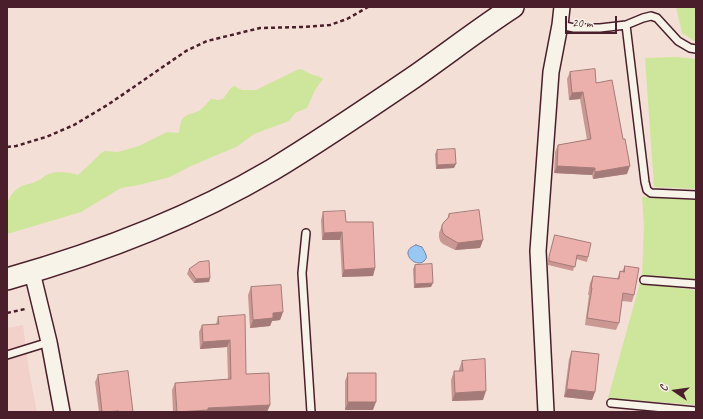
<!DOCTYPE html>
<html>
<head>
<meta charset="utf-8">
<style>
  body { margin:0 }
  #map { position:relative; width:703px; height:419px; overflow:hidden; background:#f3dfd6; font-family:Caveat,sans-serif }
  canvas { display:block }
  .frame { position:absolute; inset:0; border:8px solid #4a1f2b; pointer-events:none }
  .north { position:absolute; left:655px; top:371px; width:40px; height:40px; -webkit-text-stroke:3px #f7f3e8; paint-order:stroke; rotate:283deg; font-size:11px; font-weight:700; line-height:16px; text-align:center; color:#4a1f2b }
  .north::after { content:''; display:block; margin:auto; width:14px; height:18px; background:#4a1f2b; clip-path:polygon(50% 0,100% 100%,50% 72%,0 100%) }
  .scale { position:absolute; left:565px; top:16px; width:52px; height:18px; box-sizing:border-box; border:2px solid #4a1f2b; border-top:0; padding-left:5px; font-size:12px; line-height:14px; white-space:nowrap; color:#4a1f2b; -webkit-text-stroke:3px #f7f3e8; paint-order:stroke }
</style>
</head>
<body>
<div id="map">
<canvas width="703" height="419"></canvas>
<div class="frame"></div>
<div class="north">С</div>
<div class="scale">20 m</div>
</div>
<script>
const context = document.querySelector('canvas').getContext('2d');
context.lineJoin = 'round';
function paint(path, color) { context.fillStyle = color; context.fill(path, 'evenodd'); }
function strokePath(path, color, width, dash) { context.strokeStyle = color; context.lineWidth = width; context.lineCap = dash ? 'butt' : 'round'; context.setLineDash(dash || []); context.stroke(path); }
const built = new Path2D(`
  M23 325 29 371 37 412H7V328Z`);
const green = new Path2D(`
  M676 7H696V42L682 33Z
  M676 57 696 59V189L654 187 645 58Z
  M299 69C305 70 307 73 313 75 317 76 319 76 323 79L315 90 307 108 295 113 289 121 254 134 238 146 191 166 170 177 139 185 121 188 81 212 7 234C7 216 2 198 20 187 25 184 32 184 37 181 40 180 42 178 45 176 55 170 66 172 78 175L88 166 101 153 105 151 118 152 139 146 167 132 178 133C181 129 179 123 183 118 187 113 195 114 200 110 204 107 207 103 211 99L218 100 223 99 230 89 234 86 242 90H256Z
  M642 197 696 200V280L642 275 644 225Z
  M640 283 696 290V405L608 398Z`);
const water = new Path2D(`
  M416 245 422 247C423 249 425 252 426 255 427 258 426 259 424 261 416 269 397 251 416 245Z`);
const path = new Path2D(`
  M7 147 16 146 46 137 74 125 109 104 186 51 207 41 260 28 304 27 330 25 347 19 368 7
  M7 313 25 309`);
const lane = new Path2D(`
  M560 25 574 28H600L626 25 643 18 651 16 657 18 678 41 690 48 696 49
  M626 25 645 182 647 190 651 193 696 195
  M306 233 302 273 311 412
  M644 280 696 284
  M7 355 49 342
  M611 403 696 411`);
const street = new Path2D(`
  M32 272 49 342 62 412
  M546 412 538 251 551 72 560 25 562 7`);
const secondary = new Path2D(`
  M7 279C99 253 189 219 272 170 320 141 367 109 414 77 447 54 479 29 513 7`);
const wall = new Path2D(`
  M570 72 596 83 627 174 593 179 592 175 554 173 555 152 558 145 587 140 580 99 569 100 567 79Z
  M437 150 454 168 436 169 435 154Z
  M323 212 346 222 375 268 373 276 342 277 340 240H322L321 220Z
  M449 214 483 240 480 248 455 250 443 244 440 241 439 237V233L442 225 447 219Z
  M555 235 588 257 587 262 576 259 573 271 548 265V261Z
  M415 265 431 287 414 288 413 269Z
  M625 266 634 295 632 302 622 301 619 323 616 330 585 325 589 295H588L590 283 593 276 617 279 620 271H622Z
  M189 269 210 278 209 282 194 283 187 274Z
  M251 287 283 312 280 320 272 321 270 326 250 328 248 295Z
  M218 317 246 374 270 405 267 412H173L172 390 175 383 228 379 227 347 200 349 199 332 202 325 216 324Z
  M572 351 595 392 592 400 564 397 569 359Z
  M462 361 483 400 452 401 451 380 454 371H459V369Z
  M348 373 373 410H345V381Z
  M98 375 133 412H99L95 382Z`);
const shadedWall = new Path2D(`
  M583 92 580 99 569 100 572 93Z
  M456 164 454 168 436 169 437 165Z
  M557 166 595 168 592 175 554 173Z
  M630 166 627 174 593 179 595 172Z
  M342 232 340 240H322L324 233Z
  M483 240 480 248 455 250 458 243Z
  M375 268 373 276 342 277 344 270Z
  M210 278 209 282 194 283 196 279Z
  M433 283 431 287 414 288 415 284Z
  M283 312 280 320 272 321 270 326 250 328 253 320 273 313Z
  M230 340 227 347 200 349 203 342Z
  M567 389 595 392 592 400 564 397Z
  M486 391 483 400 452 401 455 393Z
  M348 402H376L373 410H345Z
  M270 405 267 412H176L208 408Z`);
const building = new Path2D(`
  M595 69 596 83 612 80 623 139H625L630 166 595 172V168L557 166 558 145 591 139 583 92 572 93 570 72Z
  M455 149 456 164 437 165V150Z
  M479 210 483 240 458 243 446 236 443 233 442 229V225L444 222 449 217V214Z
  M345 211 346 222H373L375 268 344 270 342 232 324 233 323 212Z
  M555 235 591 243 588 257 577 255 575 267 549 261V257Z
  M209 261 210 278 196 279 189 269 199 262Z
  M432 264 433 283 415 284V265Z
  M625 266 639 268 634 295 623 293 619 323 587 318 592 288H591L593 276 619 279 620 271 624 272Z
  M281 285 283 312 273 313V318L253 320 251 287Z
  M245 315 246 374 269 373 270 405 208 408V410L177 412 175 383 231 379 230 340 203 342 202 325 219 324 218 317Z
  M572 351 599 354 595 392 567 389Z
  M485 359 486 391 455 393 454 371H463L462 361Z
  M128 371 133 412H119V411L102 412 98 375Z
  M348 373H376V402H348Z`);
paint(built, '#f1d1c9');
paint(green, '#cde69b');
paint(water, '#98c7f3');
strokePath(water, '#7984a3', 1);
strokePath(lane, '#4a1f2b', 10);
strokePath(street, '#4a1f2b', 18);
strokePath(secondary, '#4a1f2b', 24);
strokePath(path, '#4a1f2b', 2.5, [4, 3]);
strokePath(lane, '#f7f3e8', 7);
strokePath(street, '#f7f3e8', 15);
strokePath(secondary, '#f7f3e8', 21);
paint(wall, '#ca9793');
paint(shadedWall, '#a47b78');
paint(building, '#ebb0ab');
strokePath(building, '#a47b78', 1);
</script>
</body>
</html>
